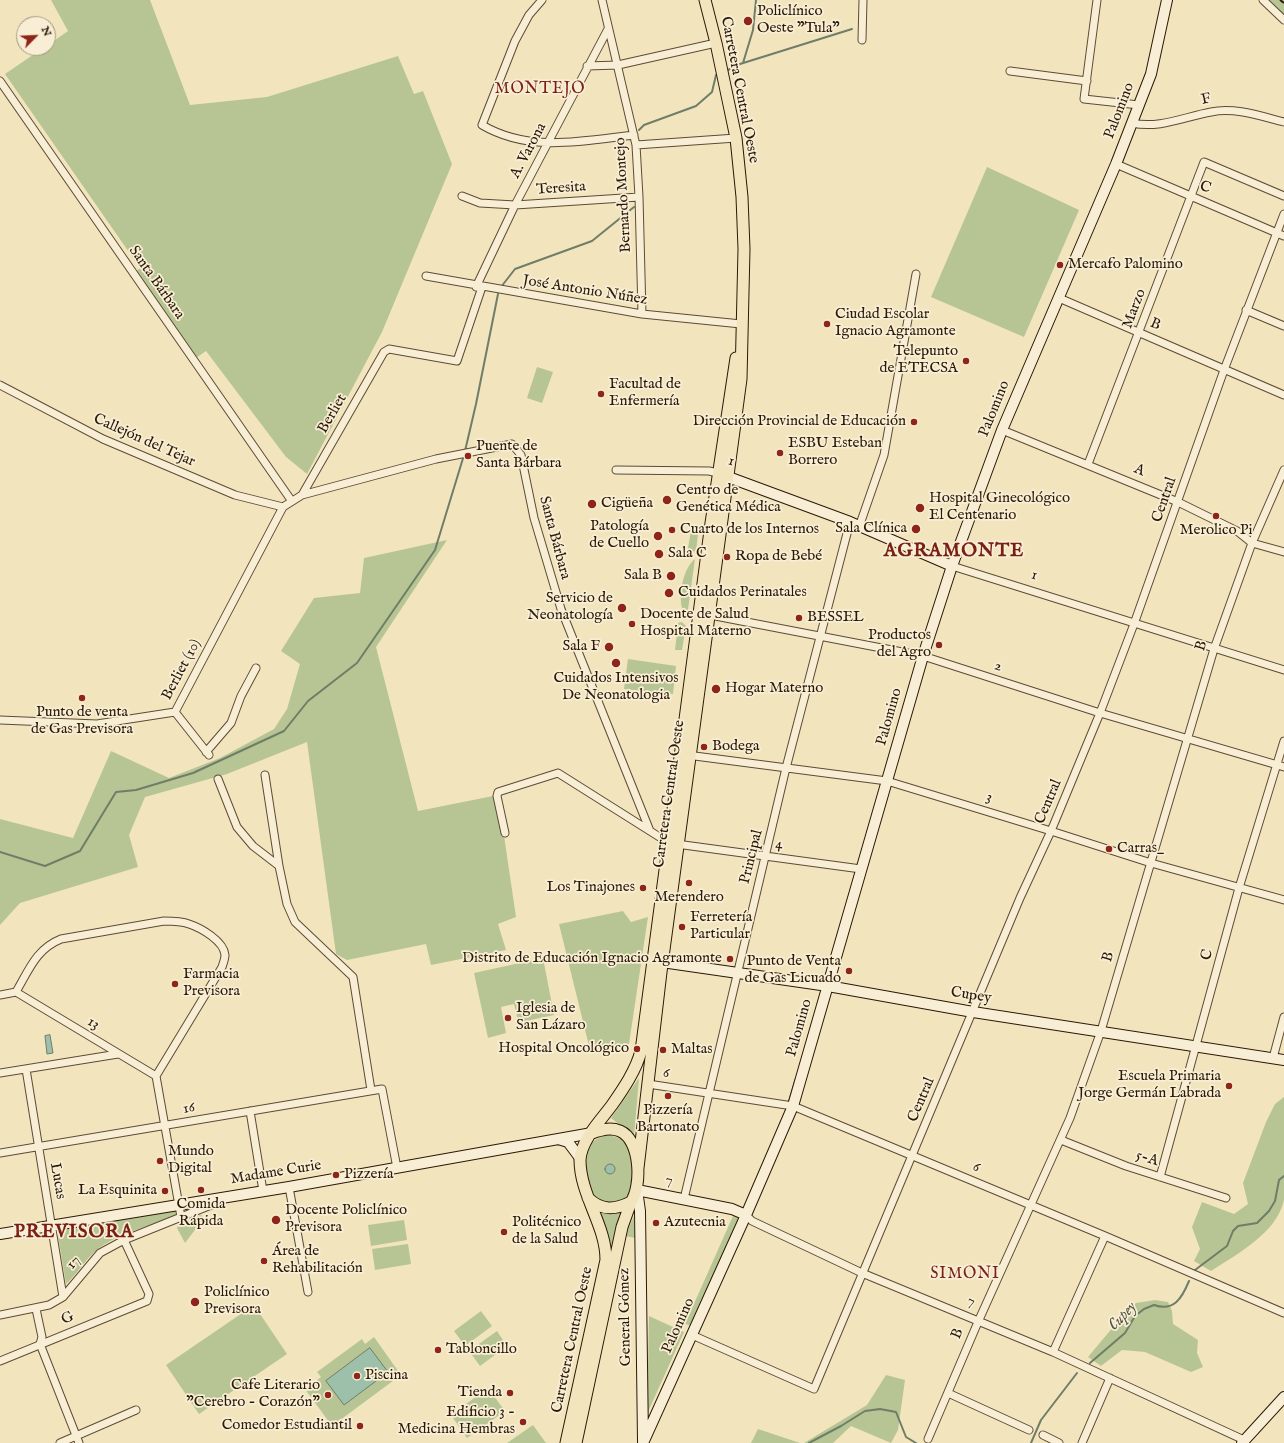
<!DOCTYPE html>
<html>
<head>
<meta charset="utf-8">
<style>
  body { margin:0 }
  #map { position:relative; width:1284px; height:1443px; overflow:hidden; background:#f2e5be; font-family:"IM FELL English",serif }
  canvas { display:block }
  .north { position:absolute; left:16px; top:16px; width:40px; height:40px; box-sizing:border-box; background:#f7eed5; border:1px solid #a59882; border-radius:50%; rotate:66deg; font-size:11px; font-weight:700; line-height:16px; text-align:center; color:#2b1805 }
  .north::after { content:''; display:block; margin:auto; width:14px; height:18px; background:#8f2418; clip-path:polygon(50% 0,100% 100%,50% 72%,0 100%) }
</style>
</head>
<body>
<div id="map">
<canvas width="1284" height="1443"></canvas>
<div class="north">N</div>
</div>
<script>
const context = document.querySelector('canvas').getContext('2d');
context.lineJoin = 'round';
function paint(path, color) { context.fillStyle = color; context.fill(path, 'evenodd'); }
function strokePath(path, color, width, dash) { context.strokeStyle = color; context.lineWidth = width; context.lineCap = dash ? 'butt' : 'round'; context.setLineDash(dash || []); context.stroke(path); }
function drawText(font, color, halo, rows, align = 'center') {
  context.font = font + ' "IM FELL English",serif'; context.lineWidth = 3.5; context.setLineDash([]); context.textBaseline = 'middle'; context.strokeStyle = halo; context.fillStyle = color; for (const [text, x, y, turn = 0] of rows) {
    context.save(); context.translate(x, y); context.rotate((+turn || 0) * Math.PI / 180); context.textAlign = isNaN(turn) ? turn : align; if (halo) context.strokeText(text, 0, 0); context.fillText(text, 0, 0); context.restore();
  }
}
const green = new Path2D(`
  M51 0H150L190 105 267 97 398 56 414 94 423 91 452 164 382 332 307 474 286 457 206 351 193 360 131 276 140 268 5 74 43 48H48V45L68 31Z
  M1264 0H1284V19Z
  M987 167 1079 210 1024 337 931 297Z
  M537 367 553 372 542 403 527 398Z
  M692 525 699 526 696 551 692 552 688 548Z
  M447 540 376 647 418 811 498 795 516 917 498 924 506 950 431 965 426 944 347 960 336 954 307 742 227 774 145 797 129 835 138 867 20 903 0 925V819L73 838 111 751 169 778 220 758 274 729 287 709 300 664 281 651 314 598 360 593 364 558Z
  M695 559 687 617C675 606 682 568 695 559Z
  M682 622 686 626 682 650H675L678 623Z
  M628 659 676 666 673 694 624 689Z
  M623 911 631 922 648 917 629 1044 590 1050 559 924Z
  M543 958 554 1015 526 1021 527 1026 520 1028 514 1004 501 1007 506 1033 488 1038 474 973Z
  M639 1078 634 1136 611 1118Z
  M1284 1097V1200C1277 1233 1237 1254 1211 1271L1194 1261 1200 1249 1192 1227 1202 1202 1234 1214 1248 1204 1243 1183 1266 1122 1275 1104Z
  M610 1135 624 1140 631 1152 633 1182 629 1195 619 1204C613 1203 604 1204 600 1202 583 1195 582 1150 595 1140 600 1137 605 1136 610 1135Z
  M175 1210 176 1214 173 1217C149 1226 120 1233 99 1248 86 1258 78 1273 66 1284L57 1229Z
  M621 1212 612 1247 600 1214Z
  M201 1215 204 1218 185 1243 177 1228 179 1223Z
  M634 1216 635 1238 625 1236Z
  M733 1216 739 1218 692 1326 685 1324Z
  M404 1220 407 1240 371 1246 368 1225Z
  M408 1244 411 1264 375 1270 372 1249Z
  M1155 1300 1168 1302 1172 1311 1173 1324 1198 1340 1197 1353 1203 1367 1191 1372 1145 1352 1122 1350 1101 1366 1088 1357 1119 1320 1136 1303Z
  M254 1305 287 1354 199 1414 166 1365Z
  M481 1311 492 1326 465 1346 454 1331Z
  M649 1316 684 1332 647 1414Z
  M497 1331 507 1346 480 1366 469 1351Z
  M374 1337 401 1375 332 1426 305 1389 321 1377 317 1372 362 1339 365 1344Z
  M886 1375 905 1380 898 1430 891 1443 851 1426 833 1443H804L867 1405Z
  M488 1388 505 1411 467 1438 451 1415Z
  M533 1425 546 1443H507Z
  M758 1429 800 1443H751Z`);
const water = new Path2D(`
  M50 1035 53 1053 47 1054 45 1036Z
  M605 1169a5 5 0 1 1 10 0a5 5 0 1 1-10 0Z
  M370 1348 388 1372 344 1405 326 1381Z`);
const stream = new Path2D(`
  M743 63 753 30 756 0
  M726 71 740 64 852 29
  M639 130 644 125 696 106 712 92 716 75 718 74
  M501 287 515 269 592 241 634 207
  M465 451 476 404 498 294
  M0 852 45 866 80 851 116 792 136 790 193 773 284 731 308 701 357 663 435 550 464 455
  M789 1101 796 1078
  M1195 1270 1227 1246 1233 1231 1238 1226 1257 1223 1269 1211 1275 1201 1279 1180 1284 1176
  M1090 1363 1125 1333 1135 1316 1144 1309 1154 1305C1174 1312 1182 1298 1189 1281
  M809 1443 841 1426 865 1411 880 1409 896 1412 906 1437 916 1443
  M1031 1443 1041 1420 1077 1373`);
const street = new Path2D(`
  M542 0 529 15 515 41 482 125C530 153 582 141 634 135
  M602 0 636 145 639 197 642 314
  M1097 0 1084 99 1139 105
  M1263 0 1284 20
  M862 40 863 0
  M587 66 618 65 716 43
  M1010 71 1087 81
  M0 81 291 500
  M1132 123C1159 129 1184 117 1211 112 1235 107 1260 116 1284 122
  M636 145 736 138
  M1116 164 1284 236
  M462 196 480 203 515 205 639 197
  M426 276 642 314 741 324
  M476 287 515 205 608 29
  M1059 298 1284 395
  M1246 310 1284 326
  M0 385 103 439 235 495 283 507
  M1002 430 1178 502 1237 531 1252 543 1284 552
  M1088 464 1204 162 1284 196
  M616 470 709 471 718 473
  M302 495 384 352 389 349 457 361 482 287
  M859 527 884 455 916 274
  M952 566 1284 670
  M705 614 923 656 1100 713 1284 767
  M175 712 283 507 302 495 436 459 512 444 521 455 534 518 561 609 650 831
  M175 712 209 755
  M0 720 97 724 175 712
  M206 752 231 723 241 696 256 668
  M687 755 887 781 1051 831 1151 863 1284 900
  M265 775 279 866
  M218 779 237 827 253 846 279 866 287 904 295 922 353 977 371 1090
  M505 833 497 796 498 792 558 773 669 843 861 869
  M16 992C29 970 36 949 61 939L164 921C173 921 181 921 189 924 201 928 224 941 225 955 225 959 223 964 222 967L156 1076
  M16 992 156 1076
  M0 995 16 992
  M1273 1058 1284 1017
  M26 1069 63 1297
  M0 1073 118 1054
  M156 1076 181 1217
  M648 1084 793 1106 1105 1236 1284 1313
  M250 1111 263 1191
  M1061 1140 1126 1166 1226 1198
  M0 1153 382 1089 397 1168
  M1160 1177 1239 888 1284 741
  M289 1187 308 1292
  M684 1199 786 768 850 522
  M746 1215 752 1221 862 1273 1053 1352 1244 1440
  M36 1309 42 1337 40 1344 79 1443
  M0 1315 49 1305 63 1297 100 1253 124 1240 221 1201
  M692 1335 814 1389 1020 898 1051 831 1100 713 1134 624 1224 370 1284 214
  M1053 1352 1105 1236
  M0 1361 147 1301 149 1294 124 1240
  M948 1393 1029 1430
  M1043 1435 1059 1443
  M928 1439 978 1322 1070 1118 1101 1031 1214 649 1252 543 1284 470
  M60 1443 136 1410
  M1082 1443 1110 1378`);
const secondary = new Path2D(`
  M720 474 850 522 952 566
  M655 961 828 986 973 1012 1284 1060
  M558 1139 568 1142 580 1158
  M0 1234 289 1187 592 1133
  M643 1441 640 1211 637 1190 732 1209 746 1215
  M643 1443 746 1215 793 1106 923 656 952 566 1002 430 1116 164 1151 74 1167 0
  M1242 1443 1284 1397`);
const primary = new Path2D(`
  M638 1168 661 972 741 379 744 249 742 197 736 138 716 43 705 0
  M588 1198C601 1211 615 1210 631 1202 642 1186 641 1140 620 1131 610 1127 601 1130 592 1133
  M566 1443 606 1260C606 1225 580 1195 580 1160 581 1140 601 1120 612 1105 624 1088 636 1070 641 1051L711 523 736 358
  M576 1443 622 1227 631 1202`);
const rail = new Path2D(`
  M1280 0 1284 3`);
const markers = [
  [748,21,5,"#8f2418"],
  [1060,265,4,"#8f2418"],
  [827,324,4,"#8f2418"],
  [966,361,4,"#8f2418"],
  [601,394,4,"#8f2418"],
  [914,422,4,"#8f2418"],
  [780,453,4,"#8f2418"],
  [468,456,4,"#8f2418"],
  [667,500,5,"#8f2418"],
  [592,504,5,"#8f2418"],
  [920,508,5,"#8f2418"],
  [1216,516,4,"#8f2418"],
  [916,529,5,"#8f2418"],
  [672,530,4,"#8f2418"],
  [658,536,5,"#8f2418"],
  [659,554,5,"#8f2418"],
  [727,557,4,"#8f2418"],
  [671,576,5,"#8f2418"],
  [669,593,5,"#8f2418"],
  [622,608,5,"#8f2418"],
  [799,618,4,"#8f2418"],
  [632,624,4,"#8f2418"],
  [939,645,4,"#8f2418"],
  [609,647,5,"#8f2418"],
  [616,663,5,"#8f2418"],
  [716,689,5,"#8f2418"],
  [82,698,4,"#8f2418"],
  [704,747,4,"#8f2418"],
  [1109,849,4,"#8f2418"],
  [689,883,4,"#8f2418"],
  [643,888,4,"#8f2418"],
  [682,927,4,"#8f2418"],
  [730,959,4,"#8f2418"],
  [849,971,4,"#8f2418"],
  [175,984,4,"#8f2418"],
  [508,1018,4,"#8f2418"],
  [637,1049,4,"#8f2418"],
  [663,1050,4,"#8f2418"],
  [1229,1086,4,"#8f2418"],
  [668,1096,4,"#8f2418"],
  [160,1161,4,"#8f2418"],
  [336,1175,4,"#8f2418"],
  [201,1190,4,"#8f2418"],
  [165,1191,4,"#8f2418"],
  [276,1220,5,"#8f2418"],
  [656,1223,4,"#8f2418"],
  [504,1232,4,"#8f2418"],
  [264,1261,4,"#8f2418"],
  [195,1302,5,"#8f2418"],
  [438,1350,4,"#8f2418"],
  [357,1376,4,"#8f2418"],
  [510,1393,4,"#8f2418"],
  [328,1395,4,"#8f2418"],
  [523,1422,4,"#8f2418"],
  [360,1426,4,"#8f2418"]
];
const poiNames = [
  ["Policlínico",757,12],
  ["Oeste \"Tula\"",757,29],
  ["Mercafo Palomino",1068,265],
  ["Ciudad Escolar",835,315],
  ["Ignacio Agramonte",835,332],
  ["Telepunto",958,352,"right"],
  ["de ETECSA",958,369,"right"],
  ["Facultad de",609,385],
  ["Enfermería",609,402],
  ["Dirección Provincial de Educación",906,422,"right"],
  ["ESBU Esteban",788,444],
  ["Borrero",788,461],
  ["Puente de",476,447],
  ["Santa Bárbara",476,464],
  ["Centro de",676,491],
  ["Genética Médica",676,508],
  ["Hospital Ginecológico",929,499],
  ["El Centenario",929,516],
  ["Cigüeña",601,504],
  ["Patología",649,527,"right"],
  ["de Cuello",649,544,"right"],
  ["Sala Clínica",907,529,"right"],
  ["Cuarto de los Internos",680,530],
  ["Merolico Pi",1216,531,"center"],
  ["Sala C",668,554],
  ["Ropa de Bebé",735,557],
  ["Sala B",662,576,"right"],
  ["Cuidados Perinatales",678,593],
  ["Servicio de",613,599,"right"],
  ["Neonatología",613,616,"right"],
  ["Docente de Salud",640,615],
  ["Hospital Materno",640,632],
  ["BESSEL",807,618],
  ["Productos",931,636,"right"],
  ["del Agro",931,653,"right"],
  ["Sala F",600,647,"right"],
  ["Cuidados Intensivos",616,679,"center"],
  ["De Neonatologia",616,696,"center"],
  ["Hogar Materno",725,689],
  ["Punto de venta",82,713,"center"],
  ["de Gas Previsora",82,730,"center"],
  ["Bodega",712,747],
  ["Carras_",1117,849],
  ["Los Tinajones",635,888,"right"],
  ["Merendero",689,898,"center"],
  ["Ferretería",690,918],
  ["Particular",690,935],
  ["Distrito de Educación Ignacio Agramonte",722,959,"right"],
  ["Punto de Venta",841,962,"right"],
  ["de Gas Licuado",841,979,"right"],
  ["Farmacia",183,975],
  ["Previsora",183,992],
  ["Iglesia de",516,1009],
  ["San Lázaro",516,1026],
  ["Hospital Oncológico",629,1049,"right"],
  ["Maltas",671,1050],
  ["Escuela Primaria",1221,1077,"right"],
  ["Jorge Germán Labrada",1221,1094,"right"],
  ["Pizzería",668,1111,"center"],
  ["Bartonato",668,1128,"center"],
  ["Mundo",168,1152],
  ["Digital",168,1169],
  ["Pizzería",344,1175],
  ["La Esquinita",157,1191,"right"],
  ["Comida",201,1205,"center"],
  ["Rápida",201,1222,"center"],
  ["Docente Policlínico",285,1211],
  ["Previsora",285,1228],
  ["Politécnico",512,1223],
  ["de la Salud",512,1240],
  ["Azutecnia",664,1223],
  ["Área de",272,1252],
  ["Rehabilitación",272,1269],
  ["Policlínico",204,1293],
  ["Previsora",204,1310],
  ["Tabloncillo",446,1350],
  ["Piscina",365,1376],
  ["Cafe Literario",320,1386,"right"],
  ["\"Cerebro - Corazón\"",320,1403,"right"],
  ["Tienda",502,1393,"right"],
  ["Edificio 3 -",515,1413,"right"],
  ["Medicina Hembras",515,1430,"right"],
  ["Comedor Estudiantil",352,1426,"right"]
];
const streetNames = [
  ["Carretera Central Oeste",739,90,79],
  ["F",1206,100,-11],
  ["Palomino",1120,111,-69],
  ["A. Varona",529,151,-62],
  ["C",1205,188,23],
  ["Teresita",561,189,-4],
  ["Bernardo Montejo",624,195,-93],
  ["Santa Bárbara",156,283,55],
  ["José Antonio Núñez",585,291,9],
  ["Marzo",1135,309,-69],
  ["B",1155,325,24],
  ["Palomino",995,409,-68],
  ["Berliet",333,414,-60],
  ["Callejón del Tejar",144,441,24],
  ["1",731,462,18],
  ["A",1139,471,23],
  ["Central",1165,500,-71],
  ["Santa Bárbara",554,538,75],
  ["1",1034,576,18],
  ["B",1202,646,-72],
  ["2",998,667,18],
  ["Berliet (10)",182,670,-62],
  ["Palomino",890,717,-74],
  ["Carretera Central Oeste",670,794,-82],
  ["3",989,798,17],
  ["Central",1049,802,-67],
  ["4",779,845,8],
  ["Principal",752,857,-76],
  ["C",1208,955,-75],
  ["B",1109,957,-73],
  ["Cupey",971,996,9],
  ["13",93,1024,31],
  ["Palomino",800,1028,-74],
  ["6",666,1074,9],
  ["Central",922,1100,-67],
  ["16",189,1109,-10],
  ["5-A",1147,1159,18],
  ["6",976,1168,23],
  ["Madame Curie",276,1173,-9],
  ["Lucas",57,1181,80],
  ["7",669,1181,10],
  ["17",74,1263,-50],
  ["7",971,1302,23],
  ["General Gómez",626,1317,-91],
  ["G",68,1319,-22],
  ["Palomino",679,1326,-66],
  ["B",958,1334,-67],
  ["Carretera Central Oeste",573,1340,-78]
];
const neighbourhoodNames = [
  ["MONTEJO",540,90],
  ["SIMONI",965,1275]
];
const waterNames = [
  ["Cupey",1123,1317,-46]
];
const districtNames = [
  ["AGRAMONTE",954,552],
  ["PREVISORA",74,1233]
];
paint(green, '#b7c594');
paint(water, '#9dc0ab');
strokePath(water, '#6f7d69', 1);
strokePath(stream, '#6f7d69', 2);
strokePath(street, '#5d4b33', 9);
strokePath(secondary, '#2b1805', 12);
strokePath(primary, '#2b1805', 13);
strokePath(street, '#f7eed5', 7);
strokePath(secondary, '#f7eed5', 10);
strokePath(primary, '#f2e5be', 11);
strokePath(rail, '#2b1805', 2, [7, 7]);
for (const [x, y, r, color] of markers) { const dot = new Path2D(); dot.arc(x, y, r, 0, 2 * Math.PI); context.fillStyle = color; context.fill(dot); strokePath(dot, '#f7eed5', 1.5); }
drawText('15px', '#2b1805', '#f7eed5', poiNames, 'left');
drawText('15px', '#2b1805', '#f7eed5', streetNames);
context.letterSpacing = '1px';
drawText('16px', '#7a1f14', '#f7eed5', neighbourhoodNames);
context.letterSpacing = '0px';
drawText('italic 16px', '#53533f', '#f7eed5', waterNames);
context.letterSpacing = '1px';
drawText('bold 19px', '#7a1f14', '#f7eed5', districtNames);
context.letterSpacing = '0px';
</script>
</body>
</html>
